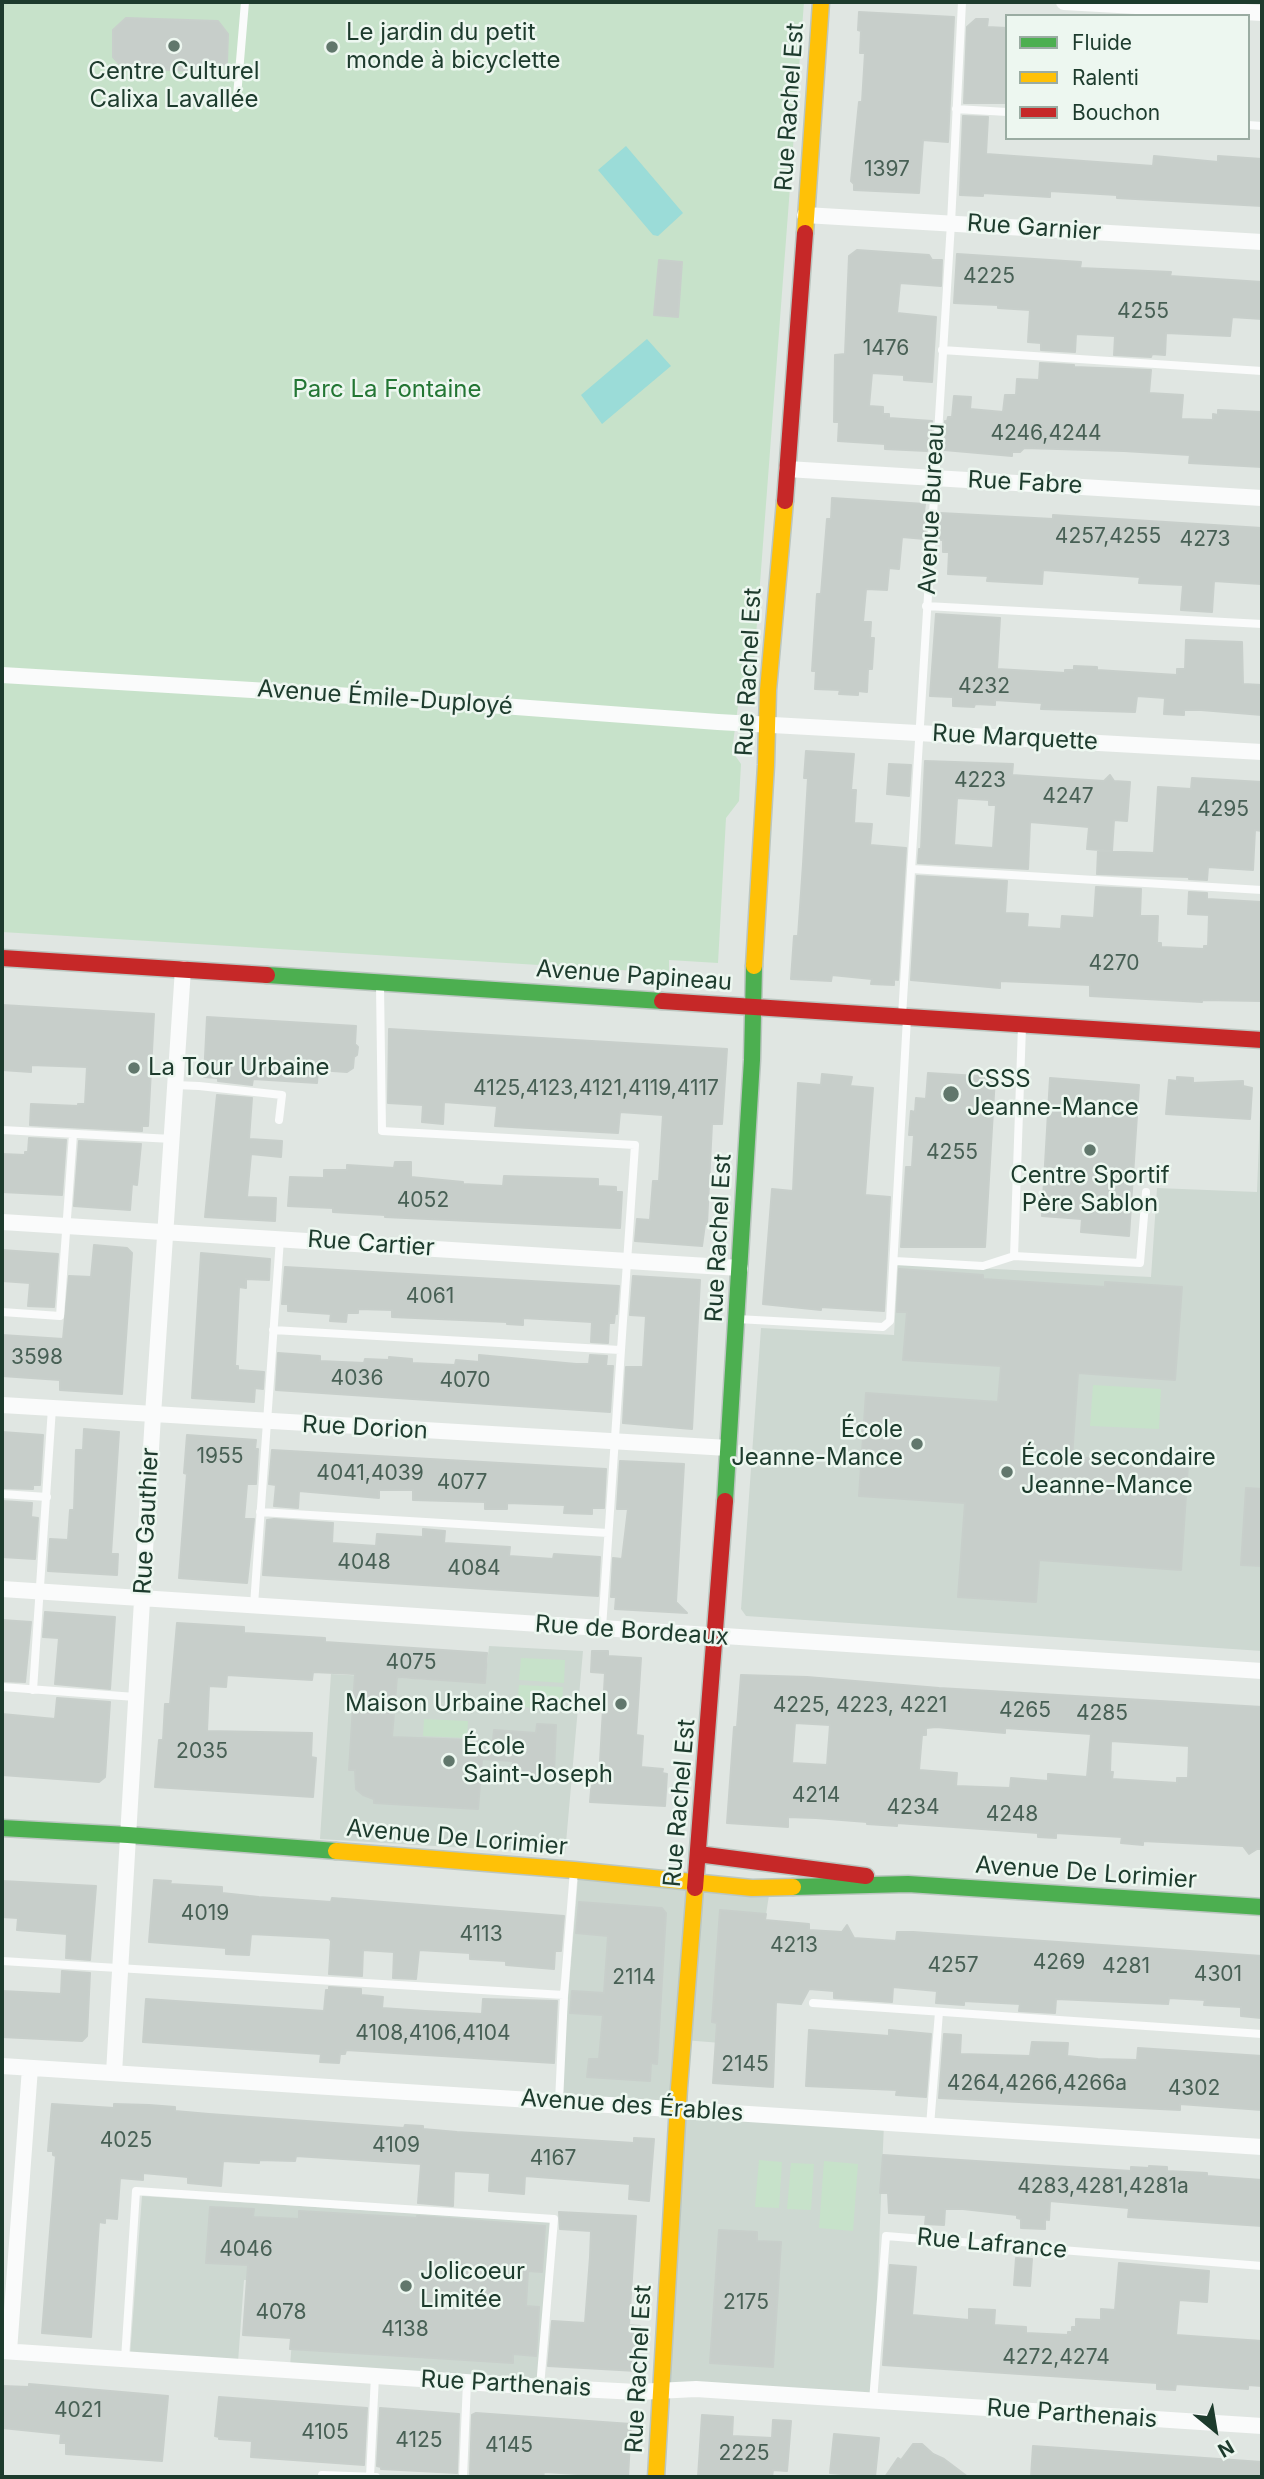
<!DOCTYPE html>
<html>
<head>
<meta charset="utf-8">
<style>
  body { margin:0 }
  #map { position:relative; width:1264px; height:2479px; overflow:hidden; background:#e0e6e2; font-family:Inter,sans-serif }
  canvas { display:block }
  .frame { position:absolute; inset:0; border:4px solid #1d3b2d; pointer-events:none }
  .legend { position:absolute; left:1005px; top:14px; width:245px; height:126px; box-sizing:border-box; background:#edf7f0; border:2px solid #9aaca2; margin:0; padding:9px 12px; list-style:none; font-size:21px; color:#1d3b2d }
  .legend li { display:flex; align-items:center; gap:14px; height:35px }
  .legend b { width:35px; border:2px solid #9aaca2 }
  .north { position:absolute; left:1180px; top:2395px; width:70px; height:70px; -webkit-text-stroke:5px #edf7f0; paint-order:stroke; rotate:150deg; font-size:19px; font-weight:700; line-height:28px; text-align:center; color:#1d3b2d }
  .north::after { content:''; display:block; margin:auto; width:24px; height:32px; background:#1d3b2d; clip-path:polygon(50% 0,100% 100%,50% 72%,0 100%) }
</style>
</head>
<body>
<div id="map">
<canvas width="1264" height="2479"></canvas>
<div class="frame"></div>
<ul class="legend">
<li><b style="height:9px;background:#4caf50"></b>Fluide</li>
<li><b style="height:9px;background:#ffc107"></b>Ralenti</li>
<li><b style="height:9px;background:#c62828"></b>Bouchon</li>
</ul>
<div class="north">N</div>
</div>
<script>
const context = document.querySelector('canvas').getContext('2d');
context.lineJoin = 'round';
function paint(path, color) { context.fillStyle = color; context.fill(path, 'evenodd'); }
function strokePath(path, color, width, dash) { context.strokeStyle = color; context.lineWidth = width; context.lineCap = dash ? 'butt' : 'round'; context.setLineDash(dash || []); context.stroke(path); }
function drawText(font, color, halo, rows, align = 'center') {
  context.font = font + ' Inter,sans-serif'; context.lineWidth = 5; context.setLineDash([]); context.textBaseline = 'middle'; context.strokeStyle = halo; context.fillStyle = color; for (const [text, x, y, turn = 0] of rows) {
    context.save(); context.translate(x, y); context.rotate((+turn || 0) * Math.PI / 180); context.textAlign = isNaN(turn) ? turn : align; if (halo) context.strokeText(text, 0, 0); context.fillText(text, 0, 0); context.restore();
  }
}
const built = new Path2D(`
  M1262 1060V1651L746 1616 741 1609 761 1328 894 1335 898 1264 1151 1277 1157 1188 1257 1192Z
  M489 1646 583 1651 565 1854 320 1839 331 1674 485 1683Z
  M578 1878 769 1895 765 1921 760 2046 683 2040 676 2102 560 2094Z
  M678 2109 884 2123 873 2395 661 2391Z
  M142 2196 552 2222 543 2379 290 2367 296 2284 244 2280 238 2362 130 2356Z`);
const green = new Path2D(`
  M2 2H804L752 689 741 683 732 751 741 764 739 801 726 818 718 963 669 960V973L2 932Z
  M1093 1385 1161 1389 1159 1429 1090 1426Z
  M521 1658 565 1660 564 1683 519 1680Z
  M519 1685 563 1687 562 1709 517 1707Z
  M424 1719 468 1721 467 1738 423 1736Z
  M759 2160 782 2162 779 2208 755 2207Z
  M824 2161 858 2164 853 2231 819 2228Z
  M791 2163 814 2164 811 2210 787 2209Z`);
const water = new Path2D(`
  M626 146 683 213 658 236 653 235 598 170Z
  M647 339 671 366 602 424 581 395Z`);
const building = new Path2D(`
  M859 12 954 17 948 142 923 140 919 193 854 190V184L851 181 859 102H862L865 53H860L861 31 858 30Z
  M126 18 218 21 228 34 227 62 216 72 123 68 113 57V30Z
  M976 19H988L987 27 1007 28V103H964L967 27Z
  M963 116 988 117 986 154 1153 166 1154 156 1218 162V156L1262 159V206L1117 198V195L1050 191V197L983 193V196L960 195Z
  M857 250 929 255 932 260H942L941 286 900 283 897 313 936 317 932 382 904 380V375L872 373 869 406 883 407V414H889V418L932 421 930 449H927V451L885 449V444L838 441 839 422H834L835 355 845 354 849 256Z
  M957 254 1081 262 1080 268 1171 272 1170 276 1262 282V319L1232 317 1230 336 1166 333 1165 355 1152 354 1151 357 1114 355 1115 336 1076 334 1075 352 1041 350V343L1028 342 1030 310 998 308V305L954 303Z
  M659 260 682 262 678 317 654 315Z
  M1040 363 1074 365V367L1151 370 1149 393 1183 395 1181 419 1213 420V414L1218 415V410L1262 412V467L1189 463 1190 455 1124 451 1024 448 1020 452H1012V456L944 450 945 421 947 422 948 417H952L954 396 971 397 970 409 1003 412 1005 395H1016L1017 379 1039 380Z
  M832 498 925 504 924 512H927L925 539 902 537 899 569 889 568 887 590 866 589 863 622H871L870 638H874L872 669H868L867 692 858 691V695L839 694 840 690 815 689 816 671H812L817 594H821L827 519H831Z
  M940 513 1053 519V515L1262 528 1261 584 1214 581 1212 612 1181 610 1183 585 1139 583 1140 577 1043 570 1042 584 987 581 988 576 948 574 949 552H943V540H938Z
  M936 614 1000 618 997 669 1065 673V670H1074V666L1097 667V670L1177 675V669H1185L1186 640 1242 642 1243 684 1262 685V715L1201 710H1184V715L1164 714 1165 698 1137 696 1135 712 1041 709 1042 703 995 700V705L975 704 974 707 953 706V697L930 696Z
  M806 751 854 754 851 790H856L854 823 872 824 870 845 906 848 898 980 894 979V985L871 984 872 979 832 975 831 981 791 979 794 936H798L803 864 808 778H804Z
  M925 761 1013 764 1012 775 1104 781 1110 775 1114 781 1130 782 1127 821 1114 820 1112 851 1087 849 1089 827 1030 822 1028 869 918 863 919 849H921ZM957 798 989 800V805H996L993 848 954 845Z
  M889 764 911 765 909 796 887 794Z
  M1192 778 1262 782V831L1255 830 1253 870 1208 867 1207 880 1189 879V877L1097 874 1098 851 1154 853 1158 787 1191 789Z
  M917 876 1007 881 1005 913 1028 914 1027 927 1061 929 1062 916 1094 918 1096 887 1141 889 1140 916H1158L1157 943H1161V947L1204 949V946H1208L1209 915 1188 914 1189 892 1207 893V899L1262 902V1001L1202 1000V1002L1090 996V985L1047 983 1000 981V988L911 980Z
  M2 1005 154 1014 148 1126H142V1131L30 1125 31 1104 78 1106V1104H85L87 1067 31 1065V1072L2 1070Z
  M207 1017 356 1026 355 1044 358 1047 357 1055 354 1057 353 1068 347 1072 318 1070 317 1083 253 1079 252 1085 218 1081V1078L204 1077Z
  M389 1029 727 1049 722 1124H712L707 1224H705L702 1246 635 1241 637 1219 650 1220 653 1181H659L663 1115 620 1112 618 1133 563 1130 495 1126 497 1106 444 1102 443 1124 422 1122 423 1105 388 1103Z
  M928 1073 995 1077 985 1247H901L906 1167H912L914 1135H909L911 1111 915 1112 916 1098 926 1099Z
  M822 1074 852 1077 850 1086 873 1088 865 1195 890 1197 884 1311 821 1307V1310L763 1304 772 1189 793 1191 798 1083 821 1085Z
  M1177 1077 1193 1078V1083L1243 1081V1086L1252 1088 1250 1119 1166 1114 1169 1080 1177 1081Z
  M1050 1078 1139 1085 1129 1236 1081 1232 1082 1219 1042 1216Z
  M217 1095 252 1098 249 1139 282 1141 281 1157 251 1154 247 1197 276 1198 275 1221 205 1217Z
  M29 1138 66 1140 62 1195 2 1192V1154L25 1155V1152H28Z
  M79 1141 141 1144 137 1185 132 1184 130 1210 74 1206Z
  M395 1162H411V1177L463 1182V1184L503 1186 504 1176 598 1179V1186L616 1187V1192H622L620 1228 385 1217V1215L333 1212V1208L288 1206 290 1177 324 1178V1170H347V1165L394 1168Z
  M94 1245 127 1248 132 1253 122 1394 60 1390V1380L2 1376V1335L63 1339 69 1276 91 1277Z
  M2 1250 58 1254 54 1307 28 1306 30 1283 2 1281Z
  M201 1253 270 1259 269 1280 246 1279V1288L239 1287 235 1366H238V1370L264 1372 263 1389 255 1388 254 1402 192 1398Z
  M285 1267 619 1286 617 1314H615L614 1323H609L608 1343 591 1342 592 1322 523 1318V1325L507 1324V1322L392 1317V1310L358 1309V1313H347L346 1322 330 1321 331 1314 288 1311V1304H282Z
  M899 1269 983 1275V1279L1105 1287V1282L1182 1287 1175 1380 1078 1373 1072 1457 1188 1465 1181 1570 1039 1560 1036 1602 958 1597 965 1503 859 1496 866 1393 998 1402 1001 1366 903 1360 907 1312H897Z
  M633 1276 700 1280 692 1429 623 1423 626 1367H643L646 1316 630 1315Z
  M278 1353 320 1356V1361L364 1363 365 1359 389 1360V1357L412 1359V1363L455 1365 456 1360 479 1362V1355L576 1364H589L590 1355 607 1356 606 1366H613L610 1412 276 1390Z
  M84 1429 119 1432 111 1554H118L117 1575 48 1571 50 1539 68 1540 70 1510H74L76 1450H83Z
  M2 1432 43 1435 40 1485H33V1489L2 1488Z
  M187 1435 256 1440 255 1449H258L256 1484H247L244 1519H254L247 1583 179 1578 187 1474 184 1473Z
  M272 1450 606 1469 604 1508H592V1514L564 1513 565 1505 507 1503V1509H485V1502L413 1500V1490H379V1498L299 1491 298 1508 274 1506 276 1485 269 1484Z
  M620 1461 684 1464 676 1602 687 1613 615 1609 616 1597H611L613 1558 622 1559 628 1509H617Z
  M1246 1488 1262 1489V1566L1241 1565Z
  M2 1501 32 1503 31 1517 38 1518 35 1559 2 1557Z
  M274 1519 333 1523 332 1543 376 1546 377 1534 423 1537V1529L445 1531 444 1543 510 1547 509 1556 553 1559 554 1554 600 1557 598 1596 263 1575 267 1520Z
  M45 1612 115 1617 110 1689 55 1684 59 1638 43 1637Z
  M2 1620 31 1622 25 1682 2 1681Z
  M177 1623 244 1627V1633L325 1638V1642L487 1653 485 1683 397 1677 392 1737 493 1741 494 1730 536 1733 537 1724 556 1725 554 1774H542V1777L515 1775V1771H512L513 1761 482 1759 478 1809 374 1803V1799L363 1795 356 1789 355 1770H349L355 1674 313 1672 312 1680 227 1675 226 1687 209 1686 207 1731 312 1733 311 1757 316 1758 313 1797 155 1787 159 1740H163L165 1704H170Z
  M592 1651H608V1656L641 1658 636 1735 643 1736 641 1767 663 1769 662 1773 667 1774 665 1806 590 1802 592 1779H599L605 1673 591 1672Z
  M741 1675 807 1677 939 1688 1262 1707V1849H1257L1249 1854 1243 1846 1143 1841V1845L1121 1843 1122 1837 1056 1833V1838L1038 1837V1833L897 1823V1826L867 1824V1822L816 1818 788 1817V1827L727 1823 734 1727H737ZM795 1723 830 1725 827 1765 792 1763ZM936 1727 1005 1733V1728L1091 1734 1087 1777 1048 1774V1781L1011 1778 1010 1788 956 1786 957 1773 919 1770 922 1735H926V1728ZM1111 1741 1189 1746 1188 1778H1177V1783L1112 1779 1113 1772H1110Z
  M57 1698 110 1702 105 1777 99 1782 2 1775V1714L55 1719Z
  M154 1880 171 1881 170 1884 222 1887V1893L259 1897 331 1902 332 1898 564 1916 561 1951H555L554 1969 506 1965V1961L470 1959V1953L419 1950 416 1979 393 1978 394 1952 363 1950 362 1976 329 1974 331 1941 329 1938 251 1934 249 1955 226 1954V1948L149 1942Z
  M2 1881 96 1886 90 1960 66 1958 67 1934 17 1930 18 1918 2 1917Z
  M579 1902 662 1908 666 1913 657 2064 651 2063 650 2081 587 2077 589 2059H599L603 2015 570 2013 572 1991 604 1993 608 1936 576 1933Z
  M720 1910 766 1914 765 1920 809 1924V1930L842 1932 847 1925 854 1938 896 1941 897 1932H913L1262 1956 1261 2018 1241 2016V2007L1204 2005 1205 2000 1169 1998 1168 2004 1056 1999 1055 2013 1019 2011 1020 2004 964 2001V2005L936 2003 937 1991 893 1987 892 2002 834 1998V1991L809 1989 801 2004 776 2002 773 2087 713 2083 717 2023 712 2022Z
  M62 1971 90 1973 87 2036 82 2041 2 2037V1991L61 1994Z
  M329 1987 361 1989V1995L383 1997 382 2008 425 2011 482 2014 483 1999 557 2001 554 2063 346 2050 345 2054H340L339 2063 320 2062 321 2054 143 2042 146 1999 324 2011 326 1990H329Z
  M809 2030 889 2036V2030L931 2034 926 2097 896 2095 897 2090 806 2086Z
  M944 2034 961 2035 960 2054 1030 2056 1032 2042 1068 2043 1067 2056 1098 2059 1137 2060 1138 2048 1262 2056V2110L1180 2104V2110L939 2098Z
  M52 2104 114 2108V2104L149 2105 175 2107V2111L209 2114 404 2128 405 2125 423 2126V2129L457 2132 634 2143V2138L654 2139 649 2201 629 2199 630 2184 525 2176 524 2194 489 2191 490 2173 454 2171 453 2206 418 2203 421 2164 296 2156 295 2161 259 2160V2163L223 2161 221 2186 188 2183V2177L143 2173V2180L120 2178 117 2219 105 2218V2223L99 2222 91 2337 42 2333 56 2156 53 2155V2151H48Z
  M883 2155 1131 2171V2167L1149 2168V2166L1167 2167V2171L1207 2173V2176L1262 2180V2226L1128 2217 1129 2208 1050 2201 1049 2220 1045 2219V2229L1021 2228V2219L1017 2218V2215L963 2209H945L944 2225 925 2224 926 2215 889 2213 888 2193H880Z
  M210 2207 254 2209 253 2217 299 2219V2211L417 2218V2216L545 2226 542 2272 528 2271 526 2306 539 2307 536 2356 513 2354V2363L290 2349 291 2338 243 2335 248 2265 206 2263Z
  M559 2212 636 2216 629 2325 640 2326 637 2371 548 2366 552 2321 585 2323 590 2257 591 2231 560 2229Z
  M719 2230 757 2232V2241L781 2242 773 2367 710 2363Z
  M1016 2258 1032 2259 1030 2286 1014 2285Z
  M1119 2263 1209 2271 1207 2302 1179 2300 1176 2335 1262 2341V2386L1248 2385V2389L1176 2384 1175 2390 1157 2389V2383L883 2365 890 2265 916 2267 912 2315 969 2320V2309L995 2310 994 2325 1026 2327V2333L1068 2335V2332H1072V2327H1076V2319L1101 2320V2309L1115 2310Z
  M29 2384 168 2396 162 2461 66 2454V2443H60L61 2434 2 2428V2386L29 2387Z
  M219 2397 367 2408 364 2465 251 2457 252 2441 219 2439V2437L215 2436Z
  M380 2408 459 2414 457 2473 381 2469V2467L377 2466Z
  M476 2413 631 2424 628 2477 544 2472 543 2477 470 2474 472 2415Z
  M702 2415 733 2417 732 2436 772 2438 773 2420 791 2421 787 2471 773 2470 772 2477H698Z
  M834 2434 879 2438 875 2477 830 2473Z
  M913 2444H922L933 2454 944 2459 968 2477H885L898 2458 901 2460Z
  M1033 2446 1262 2462V2477H1031Z`);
const lane = new Path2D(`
  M236 108 245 2
  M956 109 1007 112
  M1248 125 1262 126
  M942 350 1262 371
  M926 606 1262 624
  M911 869 1262 890
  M380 985 382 1131 635 1145 602 1628
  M902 1016 951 223 962 2
  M1022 1026 1014 1256 1140 1263 1146 1192
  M175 1085 199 1086 282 1095 279 1120
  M2 1130 172 1139
  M895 1261 983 1266 1014 1256
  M2 1312 60 1316 73 1134
  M737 1319 883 1327 890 1321 907 1018
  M273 1330 620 1350
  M2 1494 47 1497
  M260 1512 608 1533
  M254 1605 280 1239
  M2 1687 135 1697
  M33 1690 52 1408
  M2 1961 564 1995
  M813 2003 1262 2034
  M559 2102 564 1995 574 1870
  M930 2126 939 2012
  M125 2359 136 2191 554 2219 540 2387
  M873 2401 886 2236 1262 2266
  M322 2475 376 2477
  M370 2477 375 2376
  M463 2477 467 2382`);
const street = new Path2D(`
  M1064 2 1262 13
  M805 215 1262 242
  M787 469 1262 498
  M2 675 435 701 718 722 1262 752
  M2 1222 740 1268
  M2 1405 728 1448
  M2 1589 1262 1671
  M2 2066 1262 2147
  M114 2073 153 1415 183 969
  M2 2351 540 2387 637 2392 696 2389 1262 2426
  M9 2351 30 2068`);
const fast = new Path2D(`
  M267 975 662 1001
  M725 1501 752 1060 754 966
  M2 1828 128 1835 336 1851
  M793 1887 908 1884 1262 1907`);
const slow = new Path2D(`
  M805 233 821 2
  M754 966 766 765 768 690 785 501
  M336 1851 574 1870 752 1888 793 1887
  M656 2477 679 2088 695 1888`);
const jam = new Path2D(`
  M785 501 805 233
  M2 958 267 975
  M662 1001 1262 1040
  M698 1854 866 1876
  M695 1888 725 1501`);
const markers = [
  [174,46,7,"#61776c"],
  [332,47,7,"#61776c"],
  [134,1068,7,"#61776c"],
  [951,1094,9,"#61776c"],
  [1090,1150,7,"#61776c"],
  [917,1444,7,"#61776c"],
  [1007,1472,7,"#61776c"],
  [621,1704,7,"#61776c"],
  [449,1761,7,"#61776c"],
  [406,2286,7,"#61776c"]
];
const numberNames = [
  ["1397",887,170],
  ["4225",989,277],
  ["4255",1143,312],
  ["1476",886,349],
  ["4246,4244",1046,434],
  ["4257,4255",1108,537],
  ["4273",1205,540],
  ["4232",984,687],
  ["4223",980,781],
  ["4247",1068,797],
  ["4295",1223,810],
  ["4270",1114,964],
  ["4125,4123,4121,4119,4117",596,1089],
  ["4255",952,1153],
  ["4052",423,1201],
  ["4061",430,1297],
  ["3598",37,1358],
  ["4036",357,1379],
  ["4070",465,1381],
  ["1955",220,1457],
  ["4041,4039",370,1474],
  ["4077",462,1483],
  ["4048",364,1563],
  ["4084",474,1569],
  ["4075",411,1663],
  ["4225, 4223, 4221",860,1706],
  ["4265",1025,1711],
  ["4285",1102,1714],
  ["2035",202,1752],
  ["4214",816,1796],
  ["4234",913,1808],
  ["4248",1012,1815],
  ["4019",205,1914],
  ["4113",481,1935],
  ["4213",794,1946],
  ["4269",1059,1963],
  ["4257",953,1966],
  ["4281",1126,1967],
  ["4301",1218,1975],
  ["2114",634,1978],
  ["4108,4106,4104",433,2034],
  ["2145",745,2065],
  ["4264,4266,4266a",1037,2084],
  ["4302",1194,2089],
  ["4025",126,2141],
  ["4109",396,2146],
  ["4167",553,2159],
  ["4283,4281,4281a",1103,2187],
  ["4046",246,2250],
  ["2175",746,2303],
  ["4078",281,2313],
  ["4138",405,2330],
  ["4272,4274",1056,2358],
  ["4021",78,2411],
  ["4105",325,2433],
  ["4125",419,2441],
  ["4145",509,2446],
  ["2225",744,2454]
];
const poiNames = [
  ["Le jardin du petit",346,33],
  ["monde à bicyclette",346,61],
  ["Centre Culturel",174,72,"center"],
  ["Calixa Lavallée",174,100,"center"],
  ["La Tour Urbaine",148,1068],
  ["CSSS",967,1080],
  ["Jeanne-Mance",967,1108],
  ["Centre Sportif",1090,1176,"center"],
  ["Père Sablon",1090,1204,"center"],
  ["École",903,1430,"right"],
  ["Jeanne-Mance",903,1458,"right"],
  ["École secondaire",1021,1458],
  ["Jeanne-Mance",1021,1486],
  ["Maison Urbaine Rachel",607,1704,"right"],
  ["École",463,1747],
  ["Saint-Joseph",463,1775],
  ["Jolicoeur",420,2272],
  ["Limitée",420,2300]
];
const streetNames = [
  ["Rue Rachel Est",790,107,-86],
  ["Rue Garnier",1034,228,4],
  ["Rue Fabre",1025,483,3],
  ["Avenue Bureau",932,509,-87],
  ["Rue Rachel Est",749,672,-87],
  ["Avenue Émile-Duployé",385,698,4],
  ["Rue Marquette",1015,738,3],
  ["Avenue Papineau",634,976,4],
  ["Rue Rachel Est",719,1238,-87],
  ["Rue Cartier",371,1244,4],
  ["Rue Dorion",365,1428,3],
  ["Rue Gauthier",147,1521,-87],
  ["Rue de Bordeaux",632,1631,4],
  ["Rue Rachel Est",680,1803,-85],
  ["Avenue De Lorimier",457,1838,5],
  ["Avenue De Lorimier",1086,1873,4],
  ["Avenue des Érables",632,2106,4],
  ["Rue Lafrance",992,2244,5],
  ["Rue Rachel Est",639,2369,-87],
  ["Rue Parthenais",506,2384,3],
  ["Rue Parthenais",1072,2414,4]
];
const parkNames = [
  ["Parc La Fontaine",387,390]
];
paint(built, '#cdd8d1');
paint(green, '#c7e2ca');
paint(water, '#9bdcd8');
paint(building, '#c7ceca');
strokePath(building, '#c8cfcb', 2);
strokePath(fast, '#bbc6c0', 19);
strokePath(slow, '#bbc6c0', 19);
strokePath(jam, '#bbc6c0', 19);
strokePath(lane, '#fafbfb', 8);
strokePath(street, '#fafbfb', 16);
strokePath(fast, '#4caf50', 16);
strokePath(slow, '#ffc107', 16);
strokePath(jam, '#c62828', 16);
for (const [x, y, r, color] of markers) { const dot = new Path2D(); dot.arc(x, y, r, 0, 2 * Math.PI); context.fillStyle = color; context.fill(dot); strokePath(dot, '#edf7f0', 2.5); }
drawText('21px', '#486055', null, numberNames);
drawText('24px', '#1d3b2d', '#edf7f0', poiNames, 'left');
drawText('24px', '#1d3b2d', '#edf7f0', streetNames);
drawText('24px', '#237634', '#edf7f0', parkNames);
</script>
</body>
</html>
